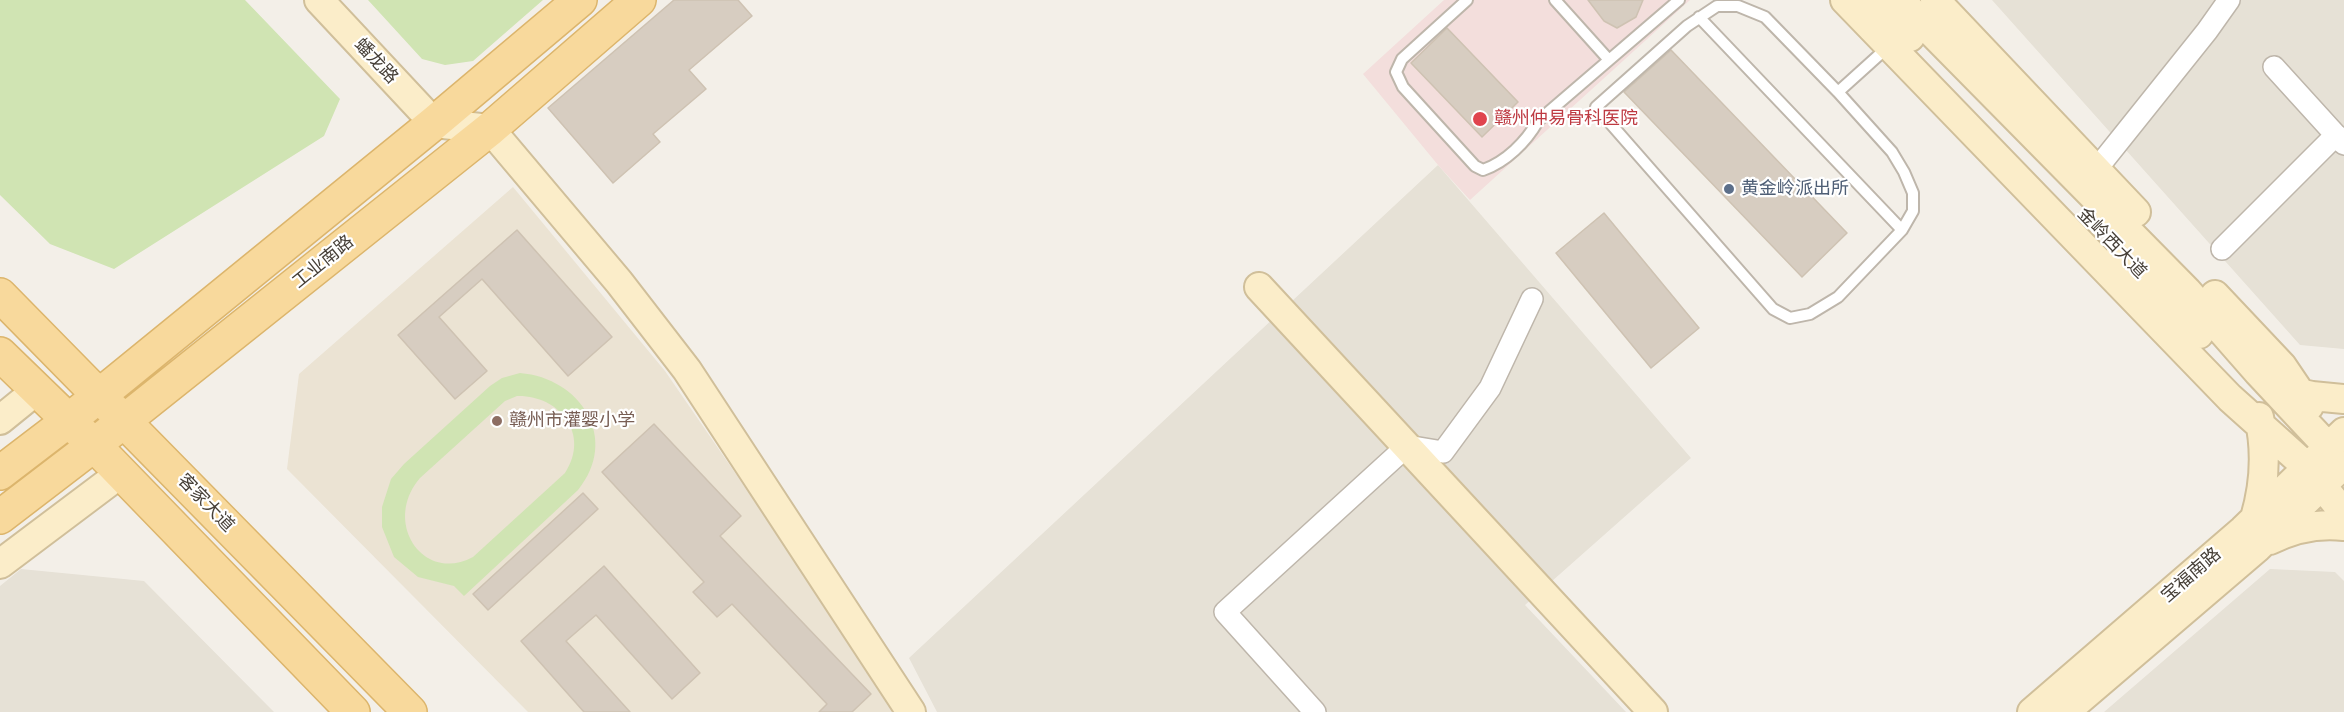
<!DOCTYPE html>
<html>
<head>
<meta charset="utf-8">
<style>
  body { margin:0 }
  canvas { display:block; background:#f3efe8 }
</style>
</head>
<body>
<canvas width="2344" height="712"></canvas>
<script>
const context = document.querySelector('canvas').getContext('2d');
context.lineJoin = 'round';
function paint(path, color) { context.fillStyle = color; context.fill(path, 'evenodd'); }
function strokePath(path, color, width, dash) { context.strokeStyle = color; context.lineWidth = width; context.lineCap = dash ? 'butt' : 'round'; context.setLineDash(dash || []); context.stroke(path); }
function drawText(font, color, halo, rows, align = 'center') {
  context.font = font + ' Raleway,"Noto Sans SC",sans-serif'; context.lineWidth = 4.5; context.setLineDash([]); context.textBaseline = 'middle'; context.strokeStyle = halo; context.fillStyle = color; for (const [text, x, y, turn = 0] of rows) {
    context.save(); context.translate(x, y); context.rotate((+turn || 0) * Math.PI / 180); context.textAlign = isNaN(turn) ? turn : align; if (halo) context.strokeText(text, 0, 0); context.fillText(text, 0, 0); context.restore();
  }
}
const residential = new Path2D(`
  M1992 0H2344V349L2300 345Z
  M1438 165 1691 458 1525 605 1626 712H937L909 658Z
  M21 569 144 581 274 712H0V586Z
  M2270 569 2335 572 2344 581V712H2104Z`);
const education = new Path2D(`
  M513 187 665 371 764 515 892 712H528L287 469 299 374Z`);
const medical = new Path2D(`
  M1444 0H1690L1470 200 1438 165 1363 74Z`);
const green = new Path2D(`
  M0 0H245L340 99 324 136 114 269 50 244 0 195Z
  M368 0H543L473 61 445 65 422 59Z
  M520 373C581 378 620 439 578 490L464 596 454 586 418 577 394 557 382 527V507L391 479 404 464 490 386 502 378ZM517 396C559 395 591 434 565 473L473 557C423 584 382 522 420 478L505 401Z`);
const building = new Path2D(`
  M674 0H738L752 16 689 70 706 89 653 134 660 142 613 183 548 108Z
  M1588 0H1643L1636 17 1617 28 1604 21Z
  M1447 28 1518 102 1482 137 1411 63Z
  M1671 50 1847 233 1802 277 1624 92Z
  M1604 213 1699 328 1651 368 1556 253Z
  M517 230 612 337 568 376 482 279 439 317 487 371 455 399 398 335Z
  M654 424 741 516 720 536 871 694 852 712H819L827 704 732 604 717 617 693 592 704 582 602 472Z
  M583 493 598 509 488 610 473 594Z
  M604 566 700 673 672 699 596 615 566 641 630 712H584L521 641Z`);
const lane = new Path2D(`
  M1467 0 1402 59 1396 72 1403 87 1475 166 1483 170C1506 162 1526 142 1538 121L1679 0
  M1555 0 1609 60
  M1699 17 1902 230
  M1838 92 1892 152 1904 172 1913 193V211L1902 230 1838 297 1810 314 1790 318 1773 309 1596 107 1687 26 1717 6H1738L1765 17 1838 92 1889 46`);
const street = new Path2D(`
  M2274 67 2344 144
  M2087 181 2207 31 2229 0
  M2222 249 2336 135
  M1315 712 1225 612 1407 446 1443 452 1490 388 1532 299`);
const secondary = new Path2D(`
  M319 0 434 123 490 129 619 282 687 370 911 712
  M1845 0 2230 398 2307 467 2344 513
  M1874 0 1910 37
  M1900 0 2187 291 2258 372 2344 464 2258 547 2065 712
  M1935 0 2136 212
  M2121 252 2199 334
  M1259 287 1653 712
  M2215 295 2282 366 2309 406
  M2290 391 2312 396 2344 399
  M0 420 37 390
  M2255 518C2265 484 2267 452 2259 417
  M2270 540C2294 528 2318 523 2344 526
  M0 564 121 473
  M2032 712 2243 530 2344 432`);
const primary = new Path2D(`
  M0 295 410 712
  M0 354 94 445 353 712
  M0 473 68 421 434 123 580 0
  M0 517 94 445 490 129 639 0`);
const markers = [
  [1480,119,8,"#e0444e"],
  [1729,189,6,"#5c6f8a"],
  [497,421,6,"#8d6e63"]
];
const streetNames = [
  ["蟠龙路",376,61,47],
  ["金岭西大道",2112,243,46],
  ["工业南路",323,262,-39],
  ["客家大道",206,503,46],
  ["宝福南路",2191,575,-41]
];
const healthNames = [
  ["赣州仲易骨科医院",1494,119]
];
const serviceNames = [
  ["黄金岭派出所",1741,189]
];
const educationNames = [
  ["赣州市灌婴小学",509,421]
];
paint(residential, '#e6e1d6');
paint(education, '#ebe3d3');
paint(medical, '#f3dedc');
paint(green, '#d0e4b3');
paint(building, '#d7cdc1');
strokePath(building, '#cec2b2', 1.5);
strokePath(lane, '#beb6ab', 14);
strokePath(street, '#beb6ab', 24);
strokePath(secondary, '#d0bf9a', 32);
strokePath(primary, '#dcb56c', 36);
strokePath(lane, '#fff', 10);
strokePath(street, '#fff', 21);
strokePath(secondary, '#fbedc9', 28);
strokePath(primary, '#f8d99c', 33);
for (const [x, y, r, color] of markers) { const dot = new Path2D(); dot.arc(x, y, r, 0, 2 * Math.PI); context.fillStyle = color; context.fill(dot); strokePath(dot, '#fff', 2); }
drawText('18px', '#463f37', '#fff', streetNames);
drawText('18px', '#be3a42', '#fff', healthNames, 'left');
drawText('18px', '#4e5e75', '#fff', serviceNames, 'left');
drawText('18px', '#785e54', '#fff', educationNames, 'left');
</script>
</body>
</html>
